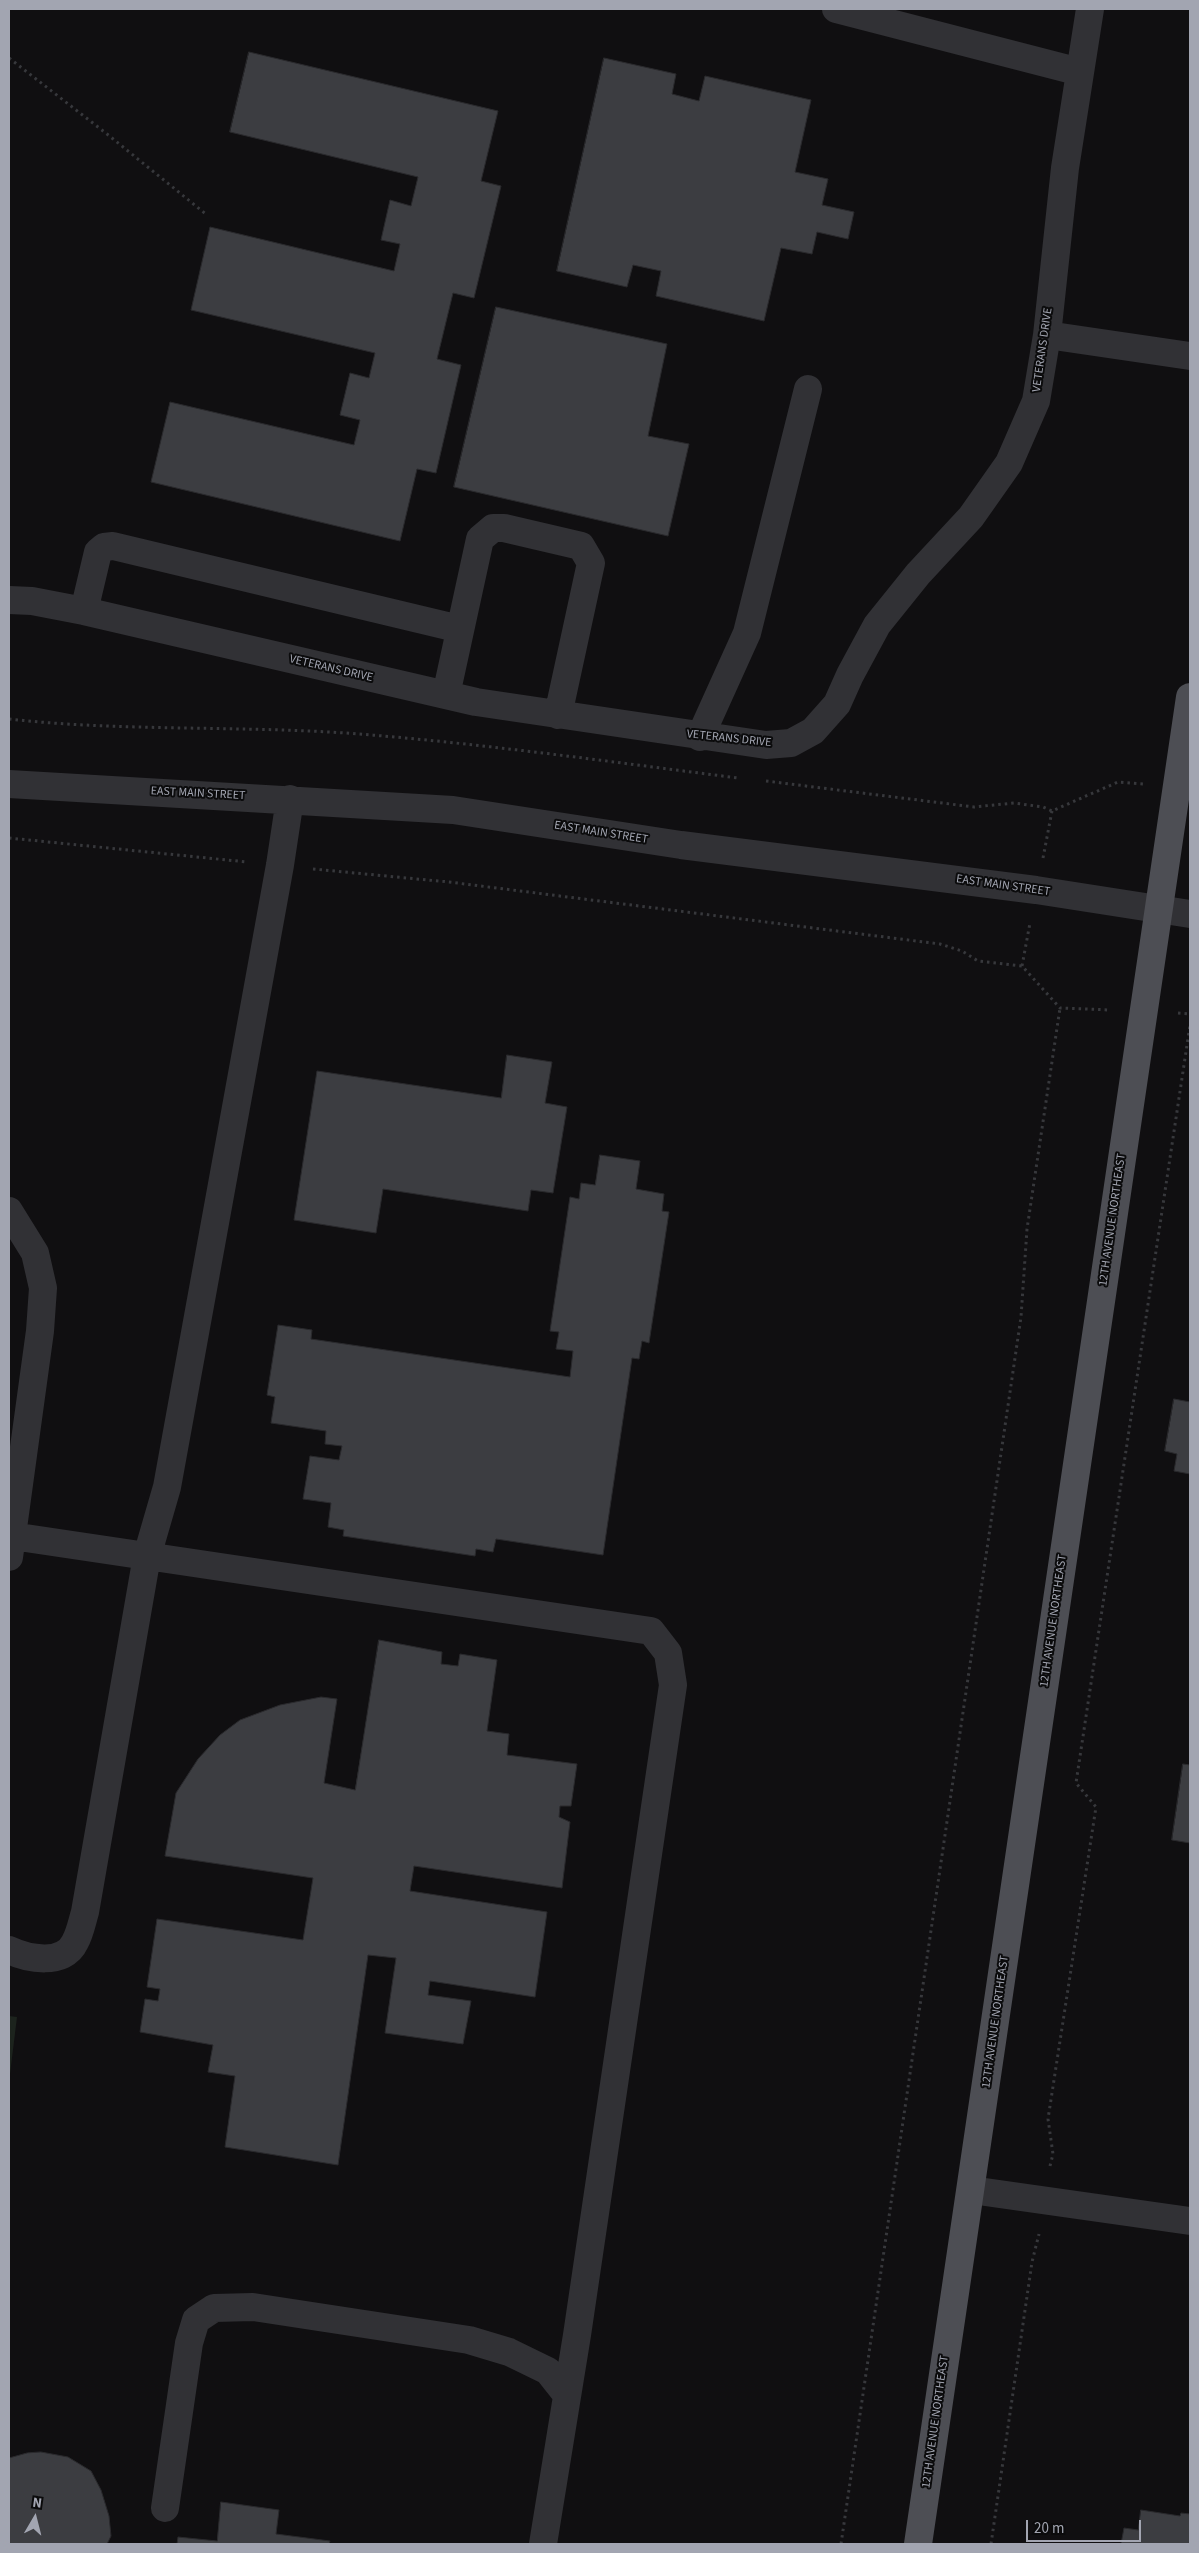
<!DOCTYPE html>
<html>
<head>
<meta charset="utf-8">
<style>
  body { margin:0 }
  #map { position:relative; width:1199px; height:2553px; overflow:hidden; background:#100f11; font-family:"Source Sans 3",sans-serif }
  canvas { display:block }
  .frame { position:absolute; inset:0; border:10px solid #a2a5b1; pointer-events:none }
  .north { position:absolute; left:10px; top:2493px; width:50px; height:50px; -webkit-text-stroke:4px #0b0b0c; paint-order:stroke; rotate:8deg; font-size:14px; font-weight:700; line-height:20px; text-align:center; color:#a2a5b1 }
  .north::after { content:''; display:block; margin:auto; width:18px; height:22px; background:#a2a5b1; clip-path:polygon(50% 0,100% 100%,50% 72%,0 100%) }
  .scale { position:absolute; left:1026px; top:2520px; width:115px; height:22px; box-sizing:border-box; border:2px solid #a2a5b1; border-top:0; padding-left:6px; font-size:15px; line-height:18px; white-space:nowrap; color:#a2a5b1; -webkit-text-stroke:4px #0b0b0c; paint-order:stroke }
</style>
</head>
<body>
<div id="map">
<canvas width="1199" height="2553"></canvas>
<div class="frame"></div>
<div class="north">N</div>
<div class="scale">20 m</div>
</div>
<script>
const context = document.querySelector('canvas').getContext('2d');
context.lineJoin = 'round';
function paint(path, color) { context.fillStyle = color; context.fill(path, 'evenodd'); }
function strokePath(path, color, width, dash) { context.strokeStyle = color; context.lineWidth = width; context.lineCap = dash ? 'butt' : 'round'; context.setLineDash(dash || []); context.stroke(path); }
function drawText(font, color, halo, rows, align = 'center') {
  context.font = font + ' "Source Sans 3",sans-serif'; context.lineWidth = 4; context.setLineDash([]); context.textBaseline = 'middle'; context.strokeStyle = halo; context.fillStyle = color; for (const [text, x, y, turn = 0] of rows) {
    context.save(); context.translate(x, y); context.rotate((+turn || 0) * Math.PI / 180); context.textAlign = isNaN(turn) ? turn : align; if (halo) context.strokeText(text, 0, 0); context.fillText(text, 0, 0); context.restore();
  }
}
const green = new Path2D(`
  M9 2016 17 2017 9 2082Z`);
const building = new Path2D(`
  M249 52 498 111 481 181 501 186 474 298 453 293 437 359 461 365 436 473 417 469 400 541 151 482 170 402 354 445 360 420 340 415 350 373 369 378 375 353 191 310 210 227 394 271 400 244 381 240 390 200 411 206 418 177 230 132Z
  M604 58 676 74 672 94 699 101 705 76 811 100 795 172 828 179 822 205 854 212 848 239 817 232 812 254 781 248 764 321 656 296 661 271 633 265 627 287 557 271Z
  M496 307 667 344 648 436 689 444 668 536 454 487Z
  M507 1055 552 1062 545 1103 567 1107 553 1193 531 1190 528 1211 383 1189 376 1233 294 1220 317 1071 501 1098Z
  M600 1155 640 1161 636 1189 664 1194 662 1211 669 1212 649 1343 642 1341 639 1359 632 1358 603 1555 496 1539 493 1552 476 1549 475 1556 343 1536 344 1530 328 1527 331 1503 303 1499 310 1456 339 1460 342 1446 325 1444 326 1431 271 1423 275 1397 267 1395 278 1325 312 1330 311 1339 570 1377 573 1351 556 1349 559 1332 550 1331 570 1197 579 1199 581 1183 595 1185Z
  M1174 1399 1190 1402V1474L1174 1471 1177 1454 1165 1451Z
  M379 1640 442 1652 441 1664 458 1666 460 1654 497 1660 487 1731 509 1734 507 1755 577 1764 571 1806H560L559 1817 570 1822 562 1888 414 1866 410 1891 547 1912 535 1997 430 1981 428 1995 471 2001 463 2044 385 2033 396 1958 368 1955 338 2165 225 2147 235 2076 208 2072 213 2045 140 2032 145 1999 158 2001 160 1989 147 1987 157 1919 303 1940 313 1878 165 1856 176 1793 198 1759 220 1735 240 1720 280 1705 321 1697 337 1699 324 1783 355 1790Z
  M1183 1764 1190 1765V1843L1172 1840Z
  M41 2452 68 2457 91 2471 101 2490 109 2516 111 2536 107 2544H9V2458L27 2453Z
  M221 2502 279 2510 276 2534 330 2541 329 2544H177L178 2537 217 2541Z
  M1141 2510 1180 2516 1181 2513 1190 2514V2544H1121L1124 2528 1138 2530Z`);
const path = new Path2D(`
  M9 58 107 134 207 215
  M9 719C125 732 243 725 359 734 486 744 612 762 738 778
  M766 781 974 807 1014 803 1043 807 1052 811 1118 782 1144 784
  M9 838 247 862
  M1043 858 1052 811
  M313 869 449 882 940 944 962 951 978 961 1022 966 1060 1008 1110 1010
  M1022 966 1030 923
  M1178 1013 1190 1014
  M1050 2166 1053 2154 1048 2119 1096 1807 1076 1783 1190 1025
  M841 2544 1021 1317 1027 1229 1060 1008
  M991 2544 1032 2262 1039 2234`);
const minor = new Path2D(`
  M836 9 1080 72
  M1047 335 1190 356
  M9 600 32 601 84 611 476 702 766 745 791 743 813 731 837 704 850 675 877 625 918 574 971 517 1009 463 1036 401 1047 335 1065 168 1090 9
  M84 611 98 552 104 547 113 546 460 629
  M446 695 480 539 493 528H504L581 546 591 563 558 715
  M700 737 747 633 808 389
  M9 784 453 810 681 845 1036 890 1190 914
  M9 1211 35 1253 43 1288 40 1331 9 1557
  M12 1536 651 1631 668 1653 673 1685 577 2335 543 2544
  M9 1950C28 1959 64 1966 75 1942 80 1933 82 1922 85 1912L147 1556 167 1487 280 865 290 799
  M971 2190 1190 2221
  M165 2508 189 2343 196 2320 214 2308 253 2307 469 2340 509 2352 548 2371 567 2395`);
const major = new Path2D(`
  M918 2544 1190 697`);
const streetNames = [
  ["VETERANS DRIVE",1043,350,-82],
  ["VETERANS DRIVE",331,669,13],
  ["VETERANS DRIVE",729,739,6],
  ["EAST MAIN STREET",198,794,3],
  ["EAST MAIN STREET",601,833,9],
  ["EAST MAIN STREET",1003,886,8],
  ["12TH AVENUE NORTHEAST",1113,1220,-82],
  ["12TH AVENUE NORTHEAST",1054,1621,-82],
  ["12TH AVENUE NORTHEAST",996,2022,-82],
  ["12TH AVENUE NORTHEAST",936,2422,-82]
];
paint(green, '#1c231d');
paint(building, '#3c3d41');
strokePath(building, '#2a2a2d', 1);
strokePath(path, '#37383c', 3, [2.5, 4]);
strokePath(minor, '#313135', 28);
strokePath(major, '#4d4e54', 28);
drawText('12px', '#a2a5b1', '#0b0b0c', streetNames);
</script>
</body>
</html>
